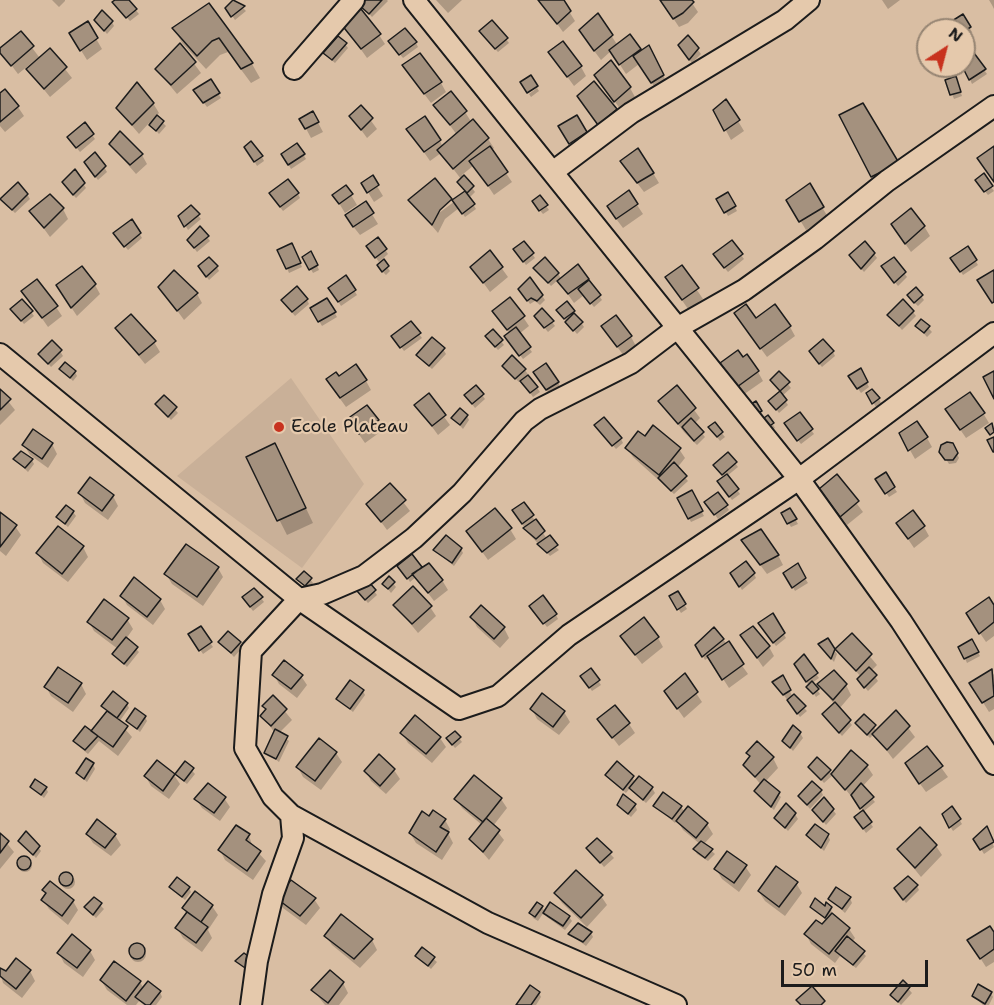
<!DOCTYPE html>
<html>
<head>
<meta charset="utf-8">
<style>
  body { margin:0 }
  #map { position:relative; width:994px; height:1005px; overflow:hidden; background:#d9bea3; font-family:"Shantell Sans",sans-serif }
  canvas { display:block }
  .north { position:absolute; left:916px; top:18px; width:60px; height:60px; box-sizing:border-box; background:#e5c9ac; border:2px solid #958472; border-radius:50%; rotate:36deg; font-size:16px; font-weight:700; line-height:24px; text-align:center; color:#1c1c1c }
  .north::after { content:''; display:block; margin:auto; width:21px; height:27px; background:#c8321e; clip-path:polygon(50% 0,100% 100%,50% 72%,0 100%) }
  .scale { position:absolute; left:781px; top:960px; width:147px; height:27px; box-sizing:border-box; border:3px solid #1c1c1c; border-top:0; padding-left:8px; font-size:18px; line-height:21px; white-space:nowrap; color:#1c1c1c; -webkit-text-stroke:4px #e5c9ac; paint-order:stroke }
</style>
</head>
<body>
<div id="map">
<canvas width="994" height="1005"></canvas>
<div class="north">N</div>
<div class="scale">50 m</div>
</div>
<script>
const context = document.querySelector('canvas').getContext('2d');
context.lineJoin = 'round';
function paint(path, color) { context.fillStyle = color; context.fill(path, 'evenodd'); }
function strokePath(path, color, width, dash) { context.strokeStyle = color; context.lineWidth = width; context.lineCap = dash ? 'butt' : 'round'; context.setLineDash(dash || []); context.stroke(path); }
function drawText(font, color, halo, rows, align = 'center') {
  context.font = font + ' "Shantell Sans",sans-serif'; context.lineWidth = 4.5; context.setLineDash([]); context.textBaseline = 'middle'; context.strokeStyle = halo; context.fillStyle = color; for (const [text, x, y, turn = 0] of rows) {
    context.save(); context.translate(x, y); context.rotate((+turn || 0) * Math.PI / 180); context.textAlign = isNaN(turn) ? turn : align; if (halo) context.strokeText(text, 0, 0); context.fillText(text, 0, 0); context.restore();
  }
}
const built = new Path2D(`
  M291 378 364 484 302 568 177 476Z`);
const shadow = new Path2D(`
  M52 0H65V1L59 7Z
  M117 0H127L139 14 130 21 117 7Z
  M235 0 246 11 235 20 227 8Z
  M365 0H387L388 1 372 17 361 5Z
  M436 0H462L448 13Z
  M540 0H562L575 21 563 32Z
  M661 0H690L698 12 688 23 679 27Z
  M882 0H900L888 9Z
  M989 0H994V9L992 5Z
  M208 5 252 64 260 78 251 83 228 52 220 55 206 69 182 43 174 28Z
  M598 15 618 46 630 36 641 52 654 57 668 85 658 92 639 64 626 74 611 51 601 60 586 40Z
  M962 16 972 32 964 37V30Z
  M112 22 114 26 107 34 99 24Z
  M87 23 102 49 87 60 71 34Z
  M343 24 379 35 385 44 367 58Z
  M21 33 39 57 18 74 0 50Z
  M483 36 506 39 509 43 498 52Z
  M688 37 701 54 692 63 682 50Z
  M416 43 418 47 403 58 393 46Z
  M345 44 348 48 335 63 328 57 325 53Z
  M180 45 201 73 177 94 157 70Z
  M50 50 72 78 50 97 28 70Z
  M550 53 581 67 586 76 574 86Z
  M973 55 987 74 972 84 964 66Z
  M410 75 441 83 446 92 431 103Z
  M210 81 221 98 207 107 198 95Z
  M957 82 962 96 954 99 952 94Z
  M602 84 630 88 635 97 621 110Z
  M537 88 539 91 531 97 529 94Z
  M0 95 18 107 24 116 5 132 0 126Z
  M153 103 159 113 156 116 166 126 159 134 149 123 139 134 117 108Z
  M435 105 465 112 472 123 488 139 494 148 491 151 512 182 494 195 474 165 462 175 475 192 469 198 476 209 465 217 459 208 445 219 438 233 410 200 435 216 467 192 461 179 441 153 430 161 408 129 440 141 443 147 457 135Z
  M585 106 616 110 621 119 605 134Z
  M361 107 377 129 367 138 351 116Z
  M715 110 738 121 744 131 731 140Z
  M313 113 323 132 311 138 301 119Z
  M841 116 906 178 881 191Z
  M576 117 591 142 576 152 560 126Z
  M84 124 95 139 80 152 72 142Z
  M110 144 142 155 147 164 136 174Z
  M297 145 306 159 291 169 283 155Z
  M246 147 262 157 264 161 257 166Z
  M88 167H104L107 172 98 180Z
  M628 171 653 173 659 183 644 192Z
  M75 172 86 188 76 198 66 187Z
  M372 178 383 196 374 202 363 184Z
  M979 184 991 187 994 191 988 195Z
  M809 186 828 217 806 230 788 200Z
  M629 193 643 214 623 228 614 216Z
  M27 194 30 199 15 213 2 200Z
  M298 194 300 198 283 211 273 198Z
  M728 194 737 211 728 216 719 200Z
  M334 195H351L357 205 345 213Z
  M365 203 378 224 360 235 352 225Z
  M536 206H546L549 210 543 214Z
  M191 207 201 219 188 230 180 216Z
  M63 209 68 219 50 237 31 211Z
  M132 221 142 238 128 250 117 237Z
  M892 225 924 226 930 236 911 252Z
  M207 237 210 241 197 252 191 244Z
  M378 239 388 254 379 262 371 251Z
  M524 243 535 258 526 265 518 254Z
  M967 248 978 265 963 275 952 259Z
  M294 249 302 267 289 273 287 268Z
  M490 252 508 277 490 292 472 267Z
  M311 253 319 270 313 273 304 257Z
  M874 254 877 258 864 272 854 260Z
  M741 255 744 259 728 272 717 259Z
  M383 262 390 271 386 275 381 270Z
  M217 267 219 271 209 280 202 271Z
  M682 268 703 299 688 309 673 287Z
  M885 270 904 273 907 277 898 286Z
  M538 272 558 273 561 279H588L602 300 594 307 584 295 574 303 558 280 551 286Z
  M346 278 357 295 341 306 330 288Z
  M530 279 545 300 540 305 535 301 530 304 522 293Z
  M95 285 100 294 77 316 63 295Z
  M160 287 197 294 202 303 184 320Z
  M916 289 924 300 918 306 911 300Z
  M23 291 56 307 62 316 48 327Z
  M307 300 309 304 295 316 285 304Z
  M327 300 337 317 322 326 312 309Z
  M12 310 31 312 34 316 24 324Z
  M573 311 584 327 577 334 560 314Z
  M913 312 916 316 902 330 889 315Z
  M523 317 529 326 519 334 532 352 523 359 509 341 510 334 500 320Z
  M538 320 552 322 555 326 548 332Z
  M756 320 790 327 795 336 767 357 742 323Z
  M922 321 932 332 927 337 917 326Z
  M117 329 154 342 160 352 145 364Z
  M493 331 504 345 498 350 489 340Z
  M419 334 422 338 404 351 396 340Z
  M609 336 631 337 636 346 624 356Z
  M443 349 446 354 432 369 421 359Z
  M60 351 63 356 51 367 40 354Z
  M833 352 835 356 822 367 813 356Z
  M61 369 75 372 77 376 73 381Z
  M506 370H525L540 392 533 397 521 380 519 382Z
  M860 370 869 387 861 393 850 377Z
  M535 372 558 382 560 387 549 394Z
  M758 372 763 381 743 395 727 373Z
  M779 373 791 388 782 396 788 405 779 413 770 401 781 392 771 380Z
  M338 378 366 381 371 390 346 407 333 389Z
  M677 387 700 418 694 424 705 437 697 445 684 432 660 401Z
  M0 391 15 410 0 425Z
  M868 394 879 399 881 403 876 407Z
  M428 395 450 425 438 435 416 405Z
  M482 395 485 399 475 408 466 396Z
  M164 397 178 413 171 420 157 404Z
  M983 413 989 423 966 438 953 419Z
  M799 414 814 434 801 444 788 428Z
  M467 416 469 420 463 429 453 418Z
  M768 417 775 428 769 433Z
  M349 420 377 421 383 430 365 443Z
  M714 424 725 437 720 441 713 432Z
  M599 430 621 439 623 443 616 449Z
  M901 434 927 438 932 447 915 459Z
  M645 438 679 449 685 458 677 468 688 481 674 494 633 457 627 448Z
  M52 444 57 454 48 468 30 455 24 445Z
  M952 444 959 458 956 463 949 464 941 451Z
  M248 458 283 460 313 523 287 535Z
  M15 459 32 460 34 464 28 472Z
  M735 463 738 467 727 476 740 494 732 500 721 486 725 477 718 469Z
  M885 474 897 492 889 497 877 480Z
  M837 477 863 512 847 525 821 490Z
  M390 485 410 511 387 530 368 504Z
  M691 492 704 516 691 522 679 499Z
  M80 493 113 496 118 506 108 520 85 503Z
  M718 494 729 510 718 519 709 506Z
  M524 504 547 539 559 550 550 556 527 532 517 515Z
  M790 510 798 524 791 527 783 514Z
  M73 512 76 516 68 527 58 518Z
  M0 514 15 526 21 535 6 556 0 551Z
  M898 524 924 527 929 536 914 548Z
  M510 529 516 539 488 560 468 532Z
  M83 547 88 557 68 582 43 563 38 553Z
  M461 549 463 553 454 566 435 551Z
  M749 550 778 555 783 565 767 574Z
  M412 556 422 570 442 580 448 590 434 601 416 577 410 582 402 570Z
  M797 566 808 583 795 591 785 573Z
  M218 568 223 577 203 606 172 584 166 574Z
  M732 574H754L756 578 742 590Z
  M298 579H310L313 583 308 589Z
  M389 579 396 587 391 593 384 584Z
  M374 591 377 595 368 603 361 595Z
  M677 593 687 609 681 613 671 597Z
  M122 596 160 600 165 609 153 625 127 605Z
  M261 598 264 602 253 611 246 602Z
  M395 605 430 607 436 616 418 633Z
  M994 608V636L986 642 973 623Z
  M533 610 556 615 558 619 547 627Z
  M772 615 786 638 776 646 762 628Z
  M472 617 504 628 509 638 500 648 477 627Z
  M127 619 133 629 126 639 139 652 127 667 114 654 118 649 94 631 89 622Z
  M200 628 213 647 203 654 190 635Z
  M852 635 877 665 871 671 878 681 868 691 861 683V677L837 649Z
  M742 636 769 647 774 656 763 667Z
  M658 638 663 647 642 664 628 646Z
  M723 639 748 674 729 688 709 657 705 660 697 645Z
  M972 641 980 656 967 663 960 647Z
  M220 642 240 643 242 648 234 657Z
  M823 649 834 650 837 654 834 662Z
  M796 665 816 674 819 678 812 683 820 694 816 697Z
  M591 670 601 685 592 691 584 680Z
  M991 671 994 675V709L989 712 971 683Z
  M274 675 301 676 307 685 297 698 279 684Z
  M782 678 793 697 807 711 800 717 777 686Z
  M81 684 86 694 73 712 51 696 46 687Z
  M819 685H846L851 695 839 709 852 725 842 736 827 719 835 705Z
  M363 691 365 695 353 712 338 699Z
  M696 693 702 702 684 718 672 701Z
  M542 695 564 712 570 722 559 735 537 719 532 709Z
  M273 697 292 720 279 733 289 741 279 762 266 752 275 733 262 716 267 711 264 706Z
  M127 704 129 708 119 722 132 737 118 756 99 741 88 754 77 745 75 741 96 737 108 712 103 706Z
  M896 712 915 737 893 759 874 734 870 738 859 727 864 716 877 731Z
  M145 717 147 721 140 732 128 721Z
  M599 720 629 724 635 733 619 746Z
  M402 733 440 738 446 747 432 763 408 743Z
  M800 733 803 738 793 751 784 741Z
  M459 738 462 742 455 748 451 743Z
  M757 743 773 758 778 768 765 782 781 797 774 810 758 796 756 791 761 785 745 765 750 758 748 753Z
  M927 748 948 777 926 792 912 773Z
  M336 753 342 762 321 790 303 777 298 767Z
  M817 759 833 775 824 783 813 771Z
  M185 763 195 774 187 784 176 775Z
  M617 763 636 782 639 778 652 788 655 793 646 803 630 788 626 793 609 779 607 775Z
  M93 764 95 769 87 782 77 773Z
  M867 766 873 775 862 787 875 802 863 812 873 827 866 833 856 818 864 812 833 774Z
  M394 770 400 779 386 794 371 781 366 771Z
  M174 775 180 784 169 799 151 786 146 777Z
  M32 787 46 788 48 792 44 798Z
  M821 791 823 795 810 809 803 801Z
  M224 798 230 807 220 821 202 808 196 799Z
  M456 799H501L507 808 493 826 504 840 489 860 471 839 482 825 462 808Z
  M618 805H635L637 810 631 817Z
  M655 806 681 807 685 812 707 824 713 834 704 844 715 854 708 861 697 854 695 850 700 844 683 830 677 820 675 823Z
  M814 810H833L836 814 826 825Z
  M795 814 798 819 788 831 776 818Z
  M943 815 959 819 962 824 953 831Z
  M429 818 445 820 450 829 448 833 453 843 442 860 416 843 410 833Z
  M97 821 115 835 121 845 111 856 93 843 87 834Z
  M987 829 994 847 984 854 975 839Z
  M0 835 14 852 0 869Z
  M808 835H828L830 840 824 851Z
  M249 836 253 847 266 861 253 880 225 860 220 850Z
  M597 840 614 858 604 867 591 852Z
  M20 841 38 847 41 851 36 858Z
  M936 846 942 855 921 877 899 850Z
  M18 865a7 7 0 1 1 14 0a7 7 0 1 1-14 0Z
  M745 866 751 875 739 892 722 879 716 869Z
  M61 882a7 7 0 1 1 14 0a7 7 0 1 1-14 0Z
  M796 883 802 893 785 916 765 901 759 892Z
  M917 886 919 890 906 903 899 893Z
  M171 887 189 888 191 892 185 900Z
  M44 890 73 901 78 910 68 925 49 909 43 900 47 895Z
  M556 894 601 896 607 905 587 927 562 903Z
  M278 898 314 899 320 908 306 925 283 908Z
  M850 898 852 903 845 913 830 899Z
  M94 899 104 909 96 918 86 908Z
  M212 906 218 915 208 930 212 938 202 952 183 938 177 928 187 915 183 908Z
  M542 907 545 912 569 917 572 921 565 930 547 917 544 912 538 921 533 918 531 913Z
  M811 907 831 908 832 915 849 929 855 938 852 942 866 956 856 968 840 956 835 963 811 944 806 934 827 921Z
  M591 933 593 937 586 946 570 934Z
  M994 935V962L986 967 975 950Z
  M326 936 372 940 377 950 360 968 332 945Z
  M130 954a8 8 0 1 1 16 0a8 8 0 1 1-16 0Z
  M422 949 437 962 431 969 417 956Z
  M90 951 95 960 83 977 64 963 59 953Z
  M0 971H30L35 981 22 998 3 983Z
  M101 980 140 982 144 989 160 992 162 997 156 1005H144L139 1001 136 1005H127L107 990Z
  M343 983 348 993 339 1005H325L313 990Z
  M903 983 912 993 901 1005 892 995Z
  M539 993 541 997 536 1005H518Z
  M991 993 993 997 989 1005H983L973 996Z`);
const building = new Path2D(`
  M115 0H129L137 9 126 18 112 2Z
  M233 0 245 6 231 17 225 8Z
  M363 0H382L369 14 359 5Z
  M538 0H564L571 11 557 24Z
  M660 0H692L694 2 683 13 673 19Z
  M209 3 226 26 253 63 241 69 219 38 212 41 197 56 172 28Z
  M361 9 381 34 361 49 341 24Z
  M102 10 113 21 104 31 94 20Z
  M598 13 613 35 594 51 579 30Z
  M963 14 971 27 964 31 957 30 952 21Z
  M492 20 508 38 495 49 479 31Z
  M88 21 98 38 80 51 69 33Z
  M405 28 417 42 399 55 388 41Z
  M21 31 34 46 11 66 0 53V48Z
  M630 34 641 49 619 65 609 50Z
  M688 35 699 48 689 60 678 45Z
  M338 36 347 43 332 60 323 53Z
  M563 41 582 66 567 77 548 52Z
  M180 43 196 62 171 85 155 69Z
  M649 45 664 75 651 83 633 56Z
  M50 48 67 67 44 89 26 69Z
  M420 53 442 82 424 94 402 65Z
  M974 53 986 69 969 80 962 66 964 59Z
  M611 60 631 87 614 102 594 75Z
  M531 75 538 86 527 93 520 82Z
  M956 76 961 92 950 95 945 80Z
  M211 79 220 93 203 103 193 90Z
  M594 81 617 109 598 125 577 96Z
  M137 82 154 103 132 125 116 108Z
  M5 89 19 106 0 122V93Z
  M451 91 467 111 450 125 433 105Z
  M726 99 740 120 724 131 713 110Z
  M863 103 899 163 871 177 839 115Z
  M361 105 373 118 361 130 349 116Z
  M313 111 319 122 305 129 299 119Z
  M157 115 164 121 156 131 149 125Z
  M577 115 587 132 569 144 558 126Z
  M425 116 441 140 424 152 406 129Z
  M473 119 489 138 453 169 437 150Z
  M85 122 94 134 76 148 67 137Z
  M120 131 143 154 130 165 109 144Z
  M251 141 263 156 254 162 244 147Z
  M297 143 305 154 288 165 281 154Z
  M490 146 508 172 488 186 469 161Z
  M994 146V182L977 158Z
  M638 148 654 173 637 183 620 161Z
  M95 152 106 166 95 177 84 162Z
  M75 169 85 183 73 195 62 182Z
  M984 173 993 186 984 192 975 180Z
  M373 175 379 185 367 193 361 183Z
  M464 175 474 186 467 193 457 182Z
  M435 178 452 199 440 210 432 225 408 200Z
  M288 179 299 193 280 207 269 193Z
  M18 182 28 194 12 210 0 199Z
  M810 183 824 207 799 222 786 200Z
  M346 185 353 194 339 204 332 195Z
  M629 190 638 204 616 219 607 206Z
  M465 191 475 204 462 214 452 200Z
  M728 192 736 206 724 213 716 199Z
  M50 194 64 208 44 228 29 211Z
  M540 195 548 205 539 211 532 201Z
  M366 201 374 213 353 227 345 215Z
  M191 205 200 214 184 227 178 216Z
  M911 208 925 226 905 244 891 224Z
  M132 219 141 233 124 247 113 233Z
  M200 226 209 236 194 248 187 240Z
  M378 237 387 249 375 258 366 246Z
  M732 240 743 254 724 268 713 254Z
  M524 241 534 253 523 262 513 249Z
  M865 241 875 253 861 269 849 255Z
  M292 243 301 263 286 269 277 250Z
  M968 246 977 260 960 272 950 258Z
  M490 250 503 267 483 283 470 267Z
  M311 251 318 265 309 270 302 257Z
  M209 257 218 266 206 277 198 266Z
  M545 257 559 273 548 283 533 268Z
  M894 257 906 272 894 283 881 266Z
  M384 259 389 266 382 272 377 265Z
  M578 264 589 279 568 294 557 281Z
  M682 265 699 288 682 300 665 277Z
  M82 266 96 284 71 308 56 285Z
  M174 270 198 293 177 311 158 287Z
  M994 270V302L992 303 977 280Z
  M346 275 356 290 338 302 328 288Z
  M530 277 543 295 537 301 531 298 527 301 518 289Z
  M37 279 58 306 42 318 21 291Z
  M589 280 601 295 590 304 578 289Z
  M297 286 308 299 292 312 281 300Z
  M916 287 923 295 914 303 907 295Z
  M510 297 525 316 507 330 492 311Z
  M327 298 336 312 318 322 310 308Z
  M22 299 33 311 21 321 10 309Z
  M903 299 914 311 899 326 887 315Z
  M567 301 575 311 564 319 556 310Z
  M746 304 756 318 775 304 791 326 760 349 734 313Z
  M542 308 554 321 544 328 534 316Z
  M574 313 583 322 573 331 565 322Z
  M131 314 156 341 139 355 115 328Z
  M616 315 632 336 617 347 601 326Z
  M921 319 930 326 924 333 915 326Z
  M411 321 421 333 400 348 391 336Z
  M516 327 531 347 519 356 504 336Z
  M493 329 503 340 495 347 485 336Z
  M432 337 445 348 429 366 416 355Z
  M823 339 834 351 819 364 809 351Z
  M52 340 62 350 48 364 38 354Z
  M738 350 743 357 747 354 759 371 737 387 720 363Z
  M512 355 526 369 515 379 502 366Z
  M65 362 76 371 70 378 59 369Z
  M546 363 559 382 546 390 533 372Z
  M356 364 367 380 340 398 326 379 336 372 339 376Z
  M861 368 868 382 857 389 848 376Z
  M779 371 790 382 780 391 770 380Z
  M994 371V399L983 377Z
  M528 375 538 387 530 393 520 381Z
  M476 385 484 394 472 404 464 395Z
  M677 385 696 408 678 424 658 401Z
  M0 389 11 399 0 410Z
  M872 389 880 398 872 404 866 393Z
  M780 391 787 400 776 410 768 401Z
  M970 392 985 413 960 430 945 409Z
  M429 393 446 415 432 426 414 405Z
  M164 395 177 407 168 417 155 404Z
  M756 401 762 411 753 416 748 406Z
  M367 405 379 420 359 434 347 419Z
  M460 408 468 415 460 425 451 418Z
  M800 412 813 429 797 441 784 423Z
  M768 415 774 423 765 429 760 421Z
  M604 417 622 438 612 446 594 425Z
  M691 418 704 432 694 441 682 427Z
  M917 421 928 437 908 451 899 433Z
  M715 422 723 432 717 437 708 427Z
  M992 423 994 432 990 435 985 428Z
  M653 425 681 448 659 475 625 448 638 431 645 436Z
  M33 429 53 443 42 459 22 445Z
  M994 437V452H993L987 440Z
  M947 442 953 443 958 453 953 460H945L939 452 941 445Z
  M275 443 306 508 277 521 246 457Z
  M21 451 33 459 25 468 13 459Z
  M728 452 737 462 722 475 713 465Z
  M674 462 687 476 671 491 658 478Z
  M886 472 895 487 885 494 875 479Z
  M727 474 739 489 729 497 717 481Z
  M837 474 859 501 840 517 819 489Z
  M90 477 114 495 102 511 78 493Z
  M390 483 406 500 381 522 366 504Z
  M692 490 703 511 688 519 677 498Z
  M718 492 728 505 714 515 704 502Z
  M524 502 534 515 522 524 512 510Z
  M66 505 74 511 65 524 56 517Z
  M495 508 512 528 482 552 466 531Z
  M790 508 797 519 787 524 781 513Z
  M913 510 925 526 908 539 896 523Z
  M0 512 17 525 0 547Z
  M536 519 545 531 536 539 523 528Z
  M58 526 84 546 62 574 36 553Z
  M761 529 779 555 760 565 741 540Z
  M446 535 462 548 452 563 433 550Z
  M550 535 558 545 547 553 537 544Z
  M186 544 219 567 197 597 164 574Z
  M412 554 422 567 407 579 397 566Z
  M746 561 755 573 739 587 730 573Z
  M429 563 443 580 428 593 412 574Z
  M798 563 806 578 792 588 783 573Z
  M304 571 312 578 305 586 296 579Z
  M389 576 395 582 388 589 382 584Z
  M134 577 161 599 147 617 120 596Z
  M368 581 376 590 365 600 357 591Z
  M413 586 432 606 412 624 393 605Z
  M254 588 263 597 250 607 242 597Z
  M678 591 686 604 677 610 669 596Z
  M543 595 557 614 543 624 529 606Z
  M989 597 994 605V622L979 634 966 613Z
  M104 599 129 618 112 640 87 622Z
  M481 605 505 627 494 639 470 617Z
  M773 613 785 633 773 643 758 623Z
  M644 617 659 637 635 655 620 636Z
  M201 626 212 642 199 651 188 634Z
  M753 626 770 646 757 658 740 635Z
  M714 627 724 639 702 657 695 645Z
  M228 631 241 642 231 653 218 642Z
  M852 633 872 654 856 671 835 649Z
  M126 637 138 647 124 664 112 654Z
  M828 638 835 649 831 659 818 644Z
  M972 639 979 652 964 659 958 647Z
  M729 641 744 664 722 680 707 656Z
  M804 654 818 673 806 682 794 664Z
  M284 660 303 675 291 689 272 675Z
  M58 667 82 683 68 703 44 687Z
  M869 667 877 675 864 688 857 679Z
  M591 668 600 680 589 688 580 676Z
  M992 669 994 696 982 703 969 683Z
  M834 670 847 684 833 700 817 684Z
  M685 673 698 692 677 709 664 691Z
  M783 675 791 690 783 695 772 682Z
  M350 680 364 690 350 709 336 699Z
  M812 681 819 689 813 694 806 687Z
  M113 691 128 703 117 718 101 706Z
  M542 693 565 711 553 727 530 709Z
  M794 694 806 706 797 714 787 700Z
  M273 695 287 709 271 726 260 716 266 709 262 706Z
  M835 702 851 720 839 733 822 714Z
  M615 705 630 723 612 738 597 719Z
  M135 708 146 716 137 729 126 721Z
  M896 710 910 726 887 750 872 734Z
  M107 711 128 726 113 747 91 731Z
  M864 714 876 725 867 735 855 723Z
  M415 715 441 737 426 754 400 733Z
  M793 725 801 732 790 748 782 741Z
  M85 726 98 736 85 750 73 741Z
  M275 729 288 736 276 759 264 753Z
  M455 731 461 737 452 745 446 738Z
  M319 738 337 752 315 781 296 767Z
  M757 741 774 757 755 777 743 765 750 756 746 753Z
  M927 746 943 766 919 784 905 763Z
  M851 750 868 765 845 790 831 774Z
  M379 754 395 769 380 786 364 771Z
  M817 757 831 770 821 780 808 767Z
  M86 758 94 763 84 779 76 773Z
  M157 760 175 774 163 791 144 776Z
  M185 761 194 768 184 781 175 774Z
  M617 761 634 776 623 790 605 775Z
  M474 775 502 798 483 822 454 799Z
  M639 776 653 787 643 800 629 788Z
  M35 779 47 787 41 795 30 787Z
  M764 779 780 792 771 807 754 791Z
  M812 781 822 790 807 805 798 796Z
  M208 783 226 797 214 813 194 799Z
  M861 783 874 797 860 809 851 795Z
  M663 792 682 806 672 819 653 806Z
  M623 794 636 804 628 814 617 805Z
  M824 797 834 809 823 822 812 810Z
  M786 803 796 813 785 828 774 818Z
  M688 806 708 823 696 838 676 821Z
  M952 806 961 819 949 828 942 814Z
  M433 810 446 819 440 827 449 832 436 852 409 833 422 811 429 816Z
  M863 810 872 822 863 829 854 817Z
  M486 818 500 830 483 852 469 839Z
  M97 819 116 834 105 848 86 834Z
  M815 824 829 834 821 848 806 835Z
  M236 825 250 834 246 840 261 851 247 871 218 850Z
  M987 826 994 842 980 850 973 839Z
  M920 827 937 845 915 868 897 849Z
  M26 831 40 846 33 855 18 841Z
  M0 833 9 841 0 853Z
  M597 838 612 852 600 863 586 848Z
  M701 841 713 849 705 858 693 849Z
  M727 851 747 865 734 883 714 869Z
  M17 863a7 7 0 1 1 14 0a7 7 0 1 1-14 0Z
  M776 866 798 882 779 907 758 891Z
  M576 870 603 895 581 918 554 893Z
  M59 879a7 7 0 1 1 14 0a7 7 0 1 1-14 0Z
  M908 876 918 885 903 900 894 888Z
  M177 877 190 887 182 897 169 887Z
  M291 880 316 898 300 916 276 898Z
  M50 881 74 900 62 916 41 900 46 893 42 890Z
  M836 887 851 897 842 909 828 899Z
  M195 891 213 905 201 922 182 908Z
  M94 897 102 903 93 915 84 907Z
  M815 898 825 906 826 902 832 907 825 918 810 907Z
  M537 902 543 906 535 917 529 913Z
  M550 902 570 916 563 926 543 913Z
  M187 912 208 927 196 943 175 928Z
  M832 913 850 928 829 954 804 934 816 920 822 924Z
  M341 914 373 939 354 959 324 936Z
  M578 923 592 932 583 942 568 934Z
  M990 926 994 932V949L980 959 967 940Z
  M72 934 91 950 77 968 57 953Z
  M847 936 865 951 853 965 835 951Z
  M129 951a8 8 0 1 1 16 0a8 8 0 1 1-16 0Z
  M422 947 435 957 428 966 415 956Z
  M244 953 253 960 248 970 235 961Z
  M16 958 31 970 16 989 0 976V968L6 971Z
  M114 961 141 981 126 1001 100 980Z
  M330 970 344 982 328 1003 311 990Z
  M903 980 910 987 898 1002 890 995Z
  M148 981 161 991 150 1005H146L135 997Z
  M978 984 992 992 985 1004 972 996Z
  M530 985 540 992 531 1005H516Z
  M812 986 825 1001 821 1005H801L796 1000Z`);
const minor = new Path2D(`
  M414 0 799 479 901 621 994 764
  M294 69 354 0
  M554 171 631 113 785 20 809 0
  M0 354 299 599 459 709 498 696 569 635 799 479 994 333
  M291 815 488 923 676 1005
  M251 1005 257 961 273 894 293 838 291 815 273 797 245 748 251 651 299 599 322 594 364 576 414 538 462 493 524 421 540 409 631 363 677 328 744 290 815 239 887 181 994 106`);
const markers = [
  [279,427,6,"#c8321e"]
];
const poiNames = [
  ["Ecole Plateau",291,427]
];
paint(built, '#c9b098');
paint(shadow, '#0003');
paint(building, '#a4917e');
strokePath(building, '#1c1c1c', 1.5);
strokePath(minor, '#1c1c1c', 24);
strokePath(minor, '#e5c9ac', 20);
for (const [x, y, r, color] of markers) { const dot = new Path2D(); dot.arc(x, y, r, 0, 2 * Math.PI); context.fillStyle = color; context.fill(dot); strokePath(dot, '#e5c9ac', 2); }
drawText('18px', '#1c1c1c', '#e5c9ac', poiNames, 'left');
</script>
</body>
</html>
